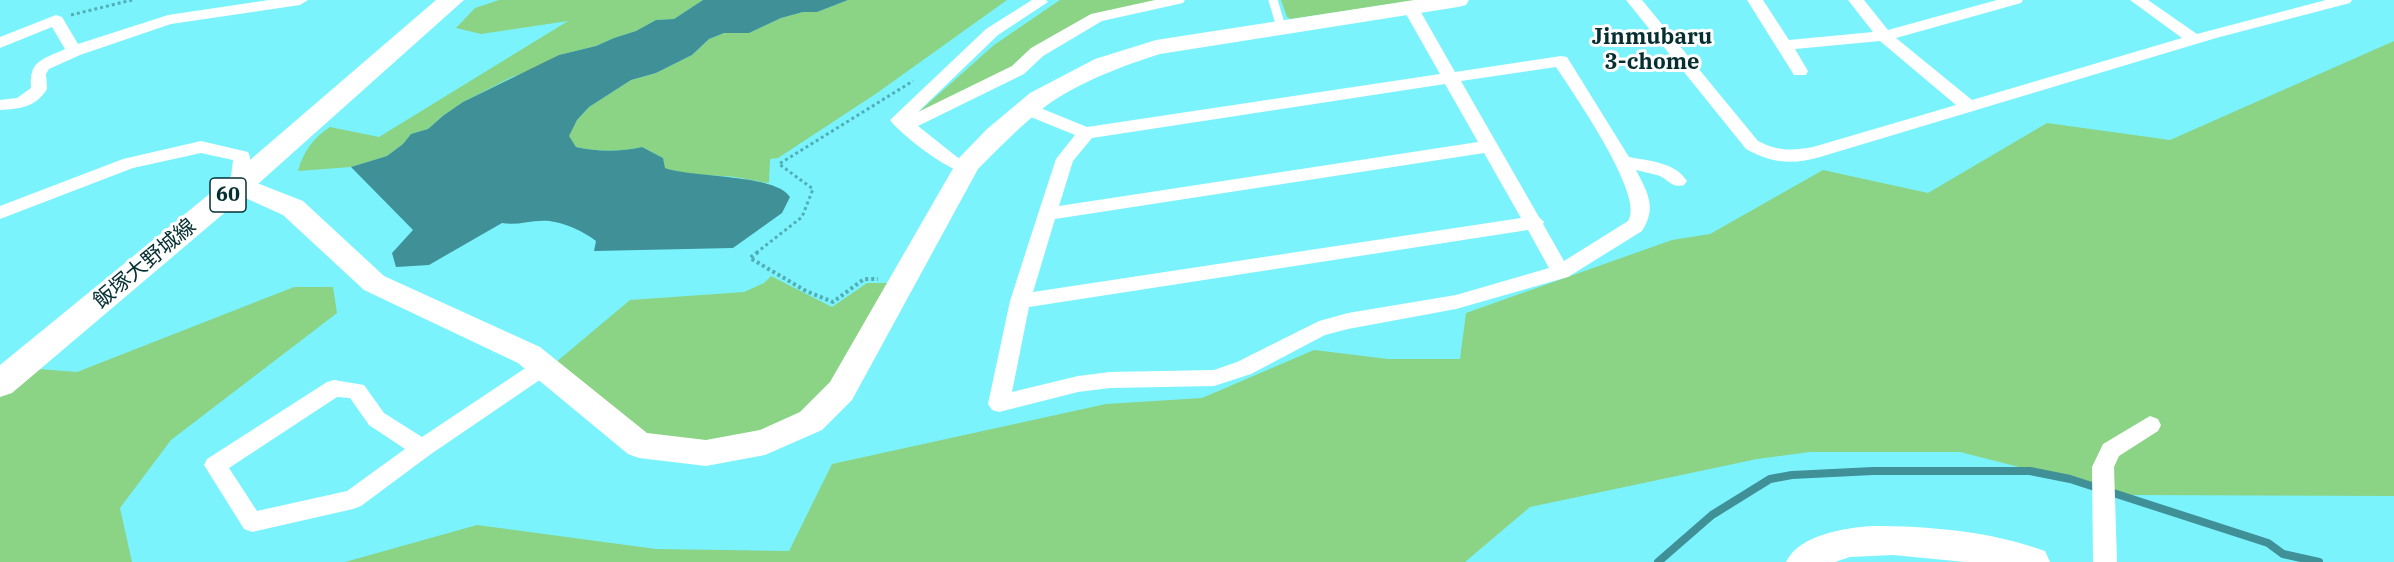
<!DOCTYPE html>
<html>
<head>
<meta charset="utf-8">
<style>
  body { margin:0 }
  canvas { display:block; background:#7bf3fd }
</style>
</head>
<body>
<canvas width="2394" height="562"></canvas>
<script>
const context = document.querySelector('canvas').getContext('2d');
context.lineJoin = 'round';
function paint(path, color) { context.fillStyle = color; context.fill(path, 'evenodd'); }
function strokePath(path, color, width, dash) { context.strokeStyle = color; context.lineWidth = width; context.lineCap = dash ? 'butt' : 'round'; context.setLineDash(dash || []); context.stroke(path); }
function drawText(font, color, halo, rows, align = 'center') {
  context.font = font + ' "IBM Plex Serif","Noto Sans JP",serif'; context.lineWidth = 6; context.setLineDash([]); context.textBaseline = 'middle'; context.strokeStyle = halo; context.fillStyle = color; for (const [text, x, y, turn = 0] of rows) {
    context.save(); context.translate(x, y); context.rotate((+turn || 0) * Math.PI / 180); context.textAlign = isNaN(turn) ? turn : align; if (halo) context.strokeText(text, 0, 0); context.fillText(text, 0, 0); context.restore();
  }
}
const green = new Path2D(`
  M499 0H703L674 19 656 20 636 31 614 38 596 46 559 55 534 69 512 77 463 102 444 115 428 129 411 134 403 144 387 156 351 167 298 171C303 152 314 137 330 127L379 137 568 21 481 34 456 28 475 8Z
  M848 0H1007L877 93 778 158 770 159 769 183C754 181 736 176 721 176 702 175 683 174 664 168L663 158 642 147C619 152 599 152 576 147L568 136 577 120 589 107 631 80 656 73 692 55 709 39 724 33H749L781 18 803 12H817Z
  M1060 0H1157L1096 14 1024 55 1010 68 912 118 994 45Z
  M1281 0H1419L1291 19 1287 17Z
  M2394 41V496L2129 495 1960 452H1810L1757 459 1530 507 1465 562H345L477 525 656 549 789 551 832 464 1106 404 1202 398 1314 350 1388 359H1460L1466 313 1672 240 1710 234 1823 170 1928 193 2047 123 2170 140Z
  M771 276 832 307 867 283H888L831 387 797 417 735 443 654 439 555 363 630 300 744 292 764 283Z
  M294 287H333L337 313 171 440 120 508 132 562H0V366L77 372Z`);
const water = new Path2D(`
  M703 0H848L817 12H803L781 18 749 33H724L709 39 692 55 656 73 631 80 589 107 577 120 569 136 576 147C599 152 619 152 642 147L663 158 665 168C693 178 776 174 790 197L782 213 733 248 594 251 596 241C583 231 565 223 549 221 533 219 518 226 502 223L429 265 396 267 392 253 413 230 351 167 387 156 403 144 411 134 428 129 444 115 463 102 559 55 596 46 614 38 636 31 656 20 674 19Z`);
const stream = new Path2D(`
  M1658 562 1712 515 1770 479 1792 475 1873 471H2030L2070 479 2268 543 2283 554 2319 562`);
const pathFar1 = new Path2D(`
  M71 15 132 0
  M756 253 802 217 813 189 779 164 913 81`);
const path = new Path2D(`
  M758 252 750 258 806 291 833 302 864 279H878`);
const lane = new Path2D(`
  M1273 0 1281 27`);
const street = new Path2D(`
  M269 0H308L300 5 171 24 80 55 49 69 46 74 47 89C36 107 20 109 0 110V100L17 98 31 88C29 60 42 60 65 49L52 27 0 48V37L56 15 62 17 78 44 168 15Z
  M1032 0H1046L1048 2 998 35 918 112 1012 66 1031 48 1091 14 1155 0H1185L1183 3 1102 21 1043 56 1024 74 918 126 957 157 972 165 975 169 972 173C956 178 900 134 890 120L986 29Z
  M1626 0H1642L1758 141C1777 151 1792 151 1813 147L1956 105 1880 41 1795 49 1808 71 1806 75H1794L1747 0H1763L1789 40 1873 32 1848 0H1864L1888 30 1997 0H2023L2021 3 1896 38 1972 100 2182 38 2130 0H2148L2197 34 2326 0H2352L2350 3 2216 38 1820 157C1793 165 1770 163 1746 149Z
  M1410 2 1418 7 1455 72 1561 56 1567 57 1629 157C1649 161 1675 162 1687 181L1684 185C1671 189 1668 178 1657 175 1650 173 1643 172 1636 170 1648 193 1657 208 1642 231L1568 277 1456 309 1348 329 1325 335 1251 374 1214 386 1110 388 1078 392 999 412 992 410 988 404 1010 301 1038 214 1056 159 1075 135 1021 113 1018 109 1021 105H1033L1087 127 1440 74 1402 7ZM1556 67C1573 93 1646 197 1628 221L1564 261 1543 224 1544 222 1539 217 1461 81ZM1445 84 1478 142 1059 206 1073 161 1092 138ZM1484 153 1521 218 1033 292 1055 219ZM1528 230 1549 268 1456 295 1348 313 1319 321 1237 362 1214 370 1110 372 1078 376 1012 392 1029 307Z
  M201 141 248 152C253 161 250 180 245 189L239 191 233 189 230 185 233 160 201 153 133 168 0 219V206L123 159Z
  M543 359 550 361 553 367 550 373 431 454 361 506 353 509 252 532 244 529 204 465 207 459 327 382 334 380 364 385 384 413 422 437 536 361ZM337 397 350 398 369 425 405 449 347 491 257 511 229 468Z
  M2150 416 2158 419 2161 425 2158 431 2119 456 2114 467 2117 562H2093L2092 467 2103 444Z`);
const secondary = new Path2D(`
  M1414 0H1469L1466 5 1458 7 1160 54C1122 66 1079 82 1046 106 1021 125 1000 147 978 169L852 400 822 430 765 455 706 466 639 458 628 454 518 363 364 290 283 215 230 191 226 185 230 179 239 176 303 201 384 276 540 347 647 433 706 440 760 430 800 412 830 382 959 158 987 129 1030 93 1095 59 1156 40Z
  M1871 526C1929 526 1990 531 2045 551L2050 562H1965L1893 555 1850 557 1835 562H1786C1799 535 1844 528 1871 526Z`);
const primary = new Path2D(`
  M436 0H464L249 192 12 393 0 397V365L229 178Z`);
const shields = [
  [228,195,36]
];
const shieldNames = [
  ["60",228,195]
];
const streetNames = [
  ["飯塚大野城線",145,264,-40]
];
const neighbourhoodNames = [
  ["Jinmubaru",1652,38],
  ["3-chome",1652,63]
];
paint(green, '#8bd385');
paint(water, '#409097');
strokePath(stream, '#409097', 8);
strokePath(pathFar1, '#52aeb5', 3, [3, 3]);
strokePath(path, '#52aeb5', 4, [3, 3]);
strokePath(lane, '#fff', 9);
paint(street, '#fff');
paint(secondary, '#fff');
paint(primary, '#fff');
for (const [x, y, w] of shields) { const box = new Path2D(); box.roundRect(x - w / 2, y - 17, w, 34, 4.5); context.fillStyle = '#fefffe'; context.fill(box); strokePath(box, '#062f32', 1.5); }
drawText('bold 20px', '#062f32', null, shieldNames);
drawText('21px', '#062f32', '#fefffe', streetNames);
drawText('bold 22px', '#062f32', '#fefffe', neighbourhoodNames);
</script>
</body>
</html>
